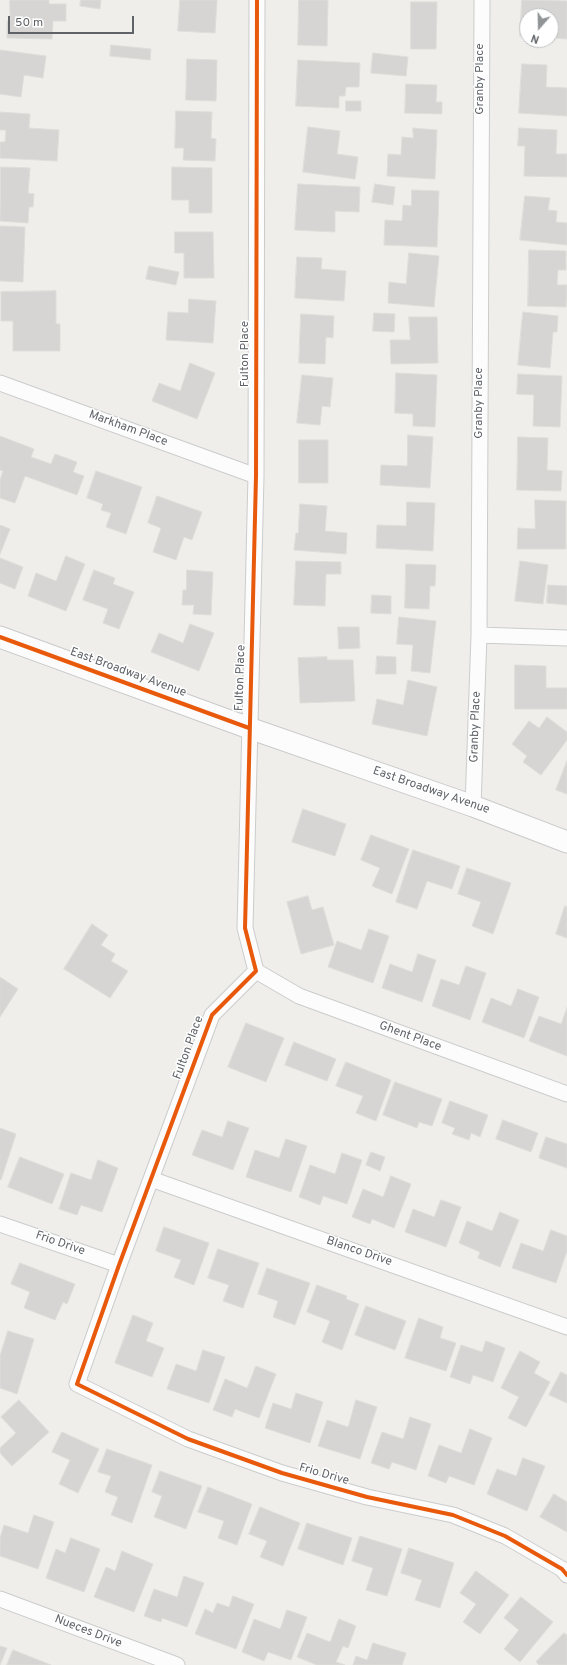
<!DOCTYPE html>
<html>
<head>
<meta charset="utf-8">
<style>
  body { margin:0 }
  #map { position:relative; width:567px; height:1665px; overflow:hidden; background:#efeeea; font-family:Overpass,sans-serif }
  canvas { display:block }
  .north { position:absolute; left:519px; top:8px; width:40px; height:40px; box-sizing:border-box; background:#fff; border:1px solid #bfc1c3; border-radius:50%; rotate:200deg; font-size:11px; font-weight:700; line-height:16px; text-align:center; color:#5f6368 }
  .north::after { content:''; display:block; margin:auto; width:14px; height:18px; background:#919496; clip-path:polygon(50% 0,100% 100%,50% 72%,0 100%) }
  .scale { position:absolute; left:8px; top:16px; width:126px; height:18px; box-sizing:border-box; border:2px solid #5f6368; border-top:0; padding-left:5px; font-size:12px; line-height:14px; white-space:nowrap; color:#5f6368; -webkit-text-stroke:3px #fff; paint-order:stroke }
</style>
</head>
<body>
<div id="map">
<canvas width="567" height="1665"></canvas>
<div class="north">N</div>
<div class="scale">50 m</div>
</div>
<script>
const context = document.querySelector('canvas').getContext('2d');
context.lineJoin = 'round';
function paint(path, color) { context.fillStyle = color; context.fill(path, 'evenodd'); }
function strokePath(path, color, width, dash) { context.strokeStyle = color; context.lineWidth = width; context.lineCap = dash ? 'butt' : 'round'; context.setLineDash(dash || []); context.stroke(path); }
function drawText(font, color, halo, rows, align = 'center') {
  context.font = font + ' Overpass,sans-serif'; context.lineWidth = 3; context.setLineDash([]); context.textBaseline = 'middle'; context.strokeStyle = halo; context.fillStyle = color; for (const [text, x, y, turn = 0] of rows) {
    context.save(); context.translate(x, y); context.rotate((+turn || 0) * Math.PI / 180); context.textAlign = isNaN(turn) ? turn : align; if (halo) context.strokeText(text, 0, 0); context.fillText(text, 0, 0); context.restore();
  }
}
const building = new Path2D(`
  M10 0H49V4H66V21H53L52 39 7 38V21H10Z
  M81 0H101L100 9 80 6Z
  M180 0H217L215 33 178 31Z
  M299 0H328L327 46 298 45Z
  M522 0 567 1V39L551 38V16H527V37L520 36Z
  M411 2H437L436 49H411Z
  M111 45 151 49 150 60 110 56Z
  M0 50 46 56 43 78 24 75 21 97 0 94Z
  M373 53 408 57 406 76 371 73Z
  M187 59 217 60 216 101 186 100Z
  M298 60 360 63 359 87H346L345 96H339V108L296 106Z
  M522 64 547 65 546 87 567 88V116L519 113Z
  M406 84 437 85 436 102H442V114L405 113Z
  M346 101H361V111H346Z
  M176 111 212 112 211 138 216 139 215 161 183 160 184 148H175Z
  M0 112 30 114 29 128 59 130 57 161 0 158V142H5L6 130H0Z
  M308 127 340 131 337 154 358 157 355 179 303 172Z
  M413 128 437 130 435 179 387 176 388 154 401 155 402 137 413 138Z
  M519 128 557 130 556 154H567V177L524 176 525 146H518Z
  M1 167 30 168 28 193 34 194 33 207H29L28 223 0 221Z
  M172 167 212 168V213H189V200H172Z
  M298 184 360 187 359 212 335 211V232L295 230Z
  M375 184 395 187 393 205 372 202Z
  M412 190 439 191 437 247 384 245 385 220 402 221 403 205 411 206Z
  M525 196 550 198 548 210 557 211 556 222 567 223V245L520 240Z
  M0 226 25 227 23 282 0 281Z
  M175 232H213L214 278H184V253H175Z
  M529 250 566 251V270H558L557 285H567L566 307 528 306Z
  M409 253 439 256 434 307 388 303 389 282 406 284Z
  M297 257 322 258 321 269 346 271 344 301 295 298Z
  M149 266 179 272 176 285 146 279Z
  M56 291V324H60V351H13V321H1V292Z
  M189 299 216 301 213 343 166 340 168 312 188 313Z
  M523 312 558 316 557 332H553L550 368 518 365Z
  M374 313 395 314 394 332 373 331Z
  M301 314 334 316 333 338 326 337 325 364 299 363Z
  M409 317H437L438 363 391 364 390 340H410Z
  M190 363 215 373 197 419 152 401 159 383 180 391Z
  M396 373 437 375 435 427 413 426V414L395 413Z
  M518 374 562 376 560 427 533 426 534 395 517 394Z
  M302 375 333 378 330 407 322 406 320 425 297 423Z
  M408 435 433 437 430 488 380 485 381 465 407 466Z
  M0 436 34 449 31 457 51 464 55 454 77 462 73 472 84 476 77 495 25 476 15 503 0 498V480L3 471 0 470Z
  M518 437 548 438 547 470 562 471 561 491 517 490Z
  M299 440H328V483H299Z
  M96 471 142 487 126 534 106 527 111 513 101 510 103 504 87 498Z
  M157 496 202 512 192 540 184 537 176 560 153 552 161 528 148 523Z
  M535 500 566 501V549H517L518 528 535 529Z
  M407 502 435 503 433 551 376 548 377 525 406 526Z
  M300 504 327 506 325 531 347 533 346 554 294 550 296 533H298Z
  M0 525 10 529 0 554Z
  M66 556 85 564 66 611 28 596 36 573 56 581Z
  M0 558 23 567 15 589 0 583Z
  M296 561 341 562V574H326L325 606 294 605Z
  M520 561 548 565 543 604 515 601Z
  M406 564 436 565 435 586H430L429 609 405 608Z
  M94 570 115 578 113 584 134 592 119 629 103 623 108 609 83 600Z
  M187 570 213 572 211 615 193 614 194 605H182L183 590H186Z
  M548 585 567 586V605L547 603Z
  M372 595 391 596V614L371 613Z
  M399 617 436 621 430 673 411 671 413 645 397 644Z
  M190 624 214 633 199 671 151 652 159 633 183 643Z
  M338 627H359L360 648 339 649Z
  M377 656 396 657V674H376Z
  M327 657V660H353L355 701 300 703 298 658Z
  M515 665 546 666V688H567V709H515Z
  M408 680 437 687 427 736 372 724 377 699 403 705Z
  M547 717 567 732V740L541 775 523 762 527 756 512 744 529 721 539 728Z
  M567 761V794L556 790Z
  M303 809 346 824 335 856 292 842Z
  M371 835 409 849 392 894 372 886 380 868 361 860Z
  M413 850 460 866 452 889 427 881 417 909 396 902Z
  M467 868 511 883 493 934 472 926 481 902 458 894Z
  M308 896 312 910 323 907 334 945 301 954 287 902Z
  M565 906 567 907V938L556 934Z
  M92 924 108 935 101 945 115 954 111 961 128 971 110 998 64 969Z
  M369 929 389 936 373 983 328 967 337 941 361 950Z
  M418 954 436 960 422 1002 382 988 390 964 412 972Z
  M466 966 486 973 470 1020 432 1006 441 979 459 985Z
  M0 977 18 989 0 1017Z
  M518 989 539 997 524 1038 482 1022 491 998 511 1006Z
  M567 1008V1056L529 1041 539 1016 561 1024Z
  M246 1023 284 1038 266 1082 228 1067Z
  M294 1042 336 1059 327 1081 285 1065Z
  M346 1062 391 1080 376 1121 356 1113 363 1096 336 1086Z
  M395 1082 442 1099 432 1126 419 1122 417 1128 383 1115Z
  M450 1101 488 1115 480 1137 471 1133 469 1140 452 1134 455 1128 442 1123Z
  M503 1120 538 1133 531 1152 496 1139Z
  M228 1121 249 1128 233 1170 192 1155 202 1130 222 1137Z
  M0 1128 16 1134 1 1180 0 1179Z
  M546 1137 567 1144V1168L539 1158Z
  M286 1139 307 1146 291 1192 246 1177 255 1150 279 1158Z
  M371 1152 385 1157 380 1171 366 1165Z
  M342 1153 362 1160 347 1204 323 1196 320 1205 299 1197 310 1165 335 1174Z
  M20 1157 64 1174 52 1204 8 1187Z
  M98 1160 118 1168 102 1212 81 1205 77 1215 59 1209 71 1173 91 1180Z
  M391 1176 411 1184 394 1228 372 1219 370 1224 352 1217 363 1189 383 1197Z
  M441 1200 461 1207 446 1247 405 1232 413 1209 434 1217Z
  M500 1212 519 1220 500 1267 478 1258 480 1252 459 1243 467 1221 492 1231Z
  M164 1227 209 1243 194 1285 174 1277 181 1260 156 1251Z
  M551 1230 567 1236V1251L556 1283 512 1268 521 1243 543 1251Z
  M218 1249 259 1263 243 1308 223 1301 229 1285 208 1278Z
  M20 1263 75 1284 67 1304 63 1302 55 1320 24 1308 30 1292 11 1284Z
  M267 1268 310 1283 295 1325 273 1317 278 1301 258 1294Z
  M317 1285 347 1296 346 1299 359 1304 342 1350 322 1342 330 1321 307 1312Z
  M366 1306 406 1321 395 1350 355 1335Z
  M133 1315 153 1323 146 1341 164 1348 152 1377 115 1363Z
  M419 1318 443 1327 440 1338 456 1343 446 1371 405 1358Z
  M8 1331 34 1339 17 1394 0 1388V1356Z
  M486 1341 505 1348 493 1382 473 1375 470 1384 450 1377 461 1345 482 1352Z
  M203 1350 225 1357 209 1403 167 1389 176 1364 196 1371Z
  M520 1351 540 1362 534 1373 550 1382 526 1427 508 1418 519 1397 501 1388Z
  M256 1366 276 1374 259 1418 235 1409 232 1417 213 1410 225 1379 247 1388Z
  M561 1372 567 1375V1403L549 1395Z
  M296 1393 323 1402 310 1443 265 1428 273 1403 291 1409Z
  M19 1400 49 1432 12 1466 0 1453V1448L16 1433 1 1417Z
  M356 1400 377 1407 360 1459 318 1446 327 1420 348 1427Z
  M410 1417 431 1424 416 1470 392 1462 389 1469 371 1463 382 1432 403 1439Z
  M470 1429 492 1438 474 1485 449 1476 446 1483 428 1476 439 1445 461 1453Z
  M62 1432 99 1449 78 1493 59 1484 70 1460 52 1452Z
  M107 1449 152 1465 132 1523 111 1515 118 1497 105 1492 111 1476 98 1472Z
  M523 1458 545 1466 527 1511 487 1494 497 1469 516 1476Z
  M160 1471 202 1486 186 1529 154 1517 162 1496 152 1492Z
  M208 1487 252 1504 237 1545 218 1538 224 1521 198 1512Z
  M554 1494 567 1502V1532L540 1517Z
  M260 1507 300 1523 283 1566 260 1557 267 1541 249 1534Z
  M34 1515 54 1522 38 1569 0 1556V1538L4 1525 28 1533Z
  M307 1523 352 1538 343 1565 298 1549Z
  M360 1536 402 1549 387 1596 366 1590 373 1568 352 1561Z
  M71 1538 100 1549 84 1592 46 1578 56 1549 65 1553Z
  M409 1548 454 1563 440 1608 415 1600 422 1580 401 1573Z
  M122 1551 153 1564 134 1612 94 1597 106 1567 115 1571Z
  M476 1571 509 1595 480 1634 463 1622 476 1604 460 1593Z
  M184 1576 204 1583 187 1627 162 1618 161 1622 144 1616 154 1589 177 1597Z
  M233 1596 254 1604 236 1649 195 1634 205 1609 213 1613 217 1603 229 1607Z
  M521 1597 553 1622 520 1662 504 1649 519 1630 504 1618Z
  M287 1610 307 1617 291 1660 268 1652 264 1661 242 1652 254 1619 280 1629Z
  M339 1619 356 1626 348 1648 343 1646 336 1662 345 1665H317L297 1657 307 1633 330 1642Z
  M564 1633 567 1635V1665H539L536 1662Z
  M373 1643 406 1653 402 1665H353L356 1656 367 1660Z
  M0 1646 7 1648 0 1665Z
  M13 1650 51 1665H7Z`);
const street = new Path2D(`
  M257 0 256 476 245 928 256 971 212 1015 119 1265 77 1384 188 1439 282 1473 367 1497 453 1515 505 1536 562 1569 567 1575
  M0 383 256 476
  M479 635 567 638
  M473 806 479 635 482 0
  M256 971 299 996 567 1094
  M151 1179 567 1327
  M0 1224 119 1265
  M0 1599 177 1665`);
const secondary = new Path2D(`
  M0 637 249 728 473 806 567 842`);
const cycleway = new Path2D(`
  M257 0 256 476 245 928 256 971 212 1015 119 1265 77 1384 188 1439 282 1473 367 1497 453 1515 505 1536 562 1569 567 1575
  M0 637 249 728`);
const streetNames = [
  ["Granby Place",481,79,-90],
  ["Fulton Place",246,354,-90],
  ["Granby Place",480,403,-90],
  ["Markham Place",128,429,20],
  ["East Broadway Avenue",128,673,20],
  ["Fulton Place",241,678,-88],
  ["Granby Place",476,727,-88],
  ["East Broadway Avenue",431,791,19],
  ["Ghent Place",410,1037,20],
  ["Fulton Place",189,1048,-70],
  ["Frio Drive",60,1244,19],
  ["Blanco Drive",359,1252,19],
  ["Frio Drive",324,1475,16],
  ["Nueces Drive",88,1632,21]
];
paint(building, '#d6d5d3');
strokePath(building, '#deddd9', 1);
strokePath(street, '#cbcccc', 17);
strokePath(secondary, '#cacacb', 23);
strokePath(street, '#fdfcfc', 15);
strokePath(secondary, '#fdfcfc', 21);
strokePath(cycleway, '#e8590c', 4);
drawText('12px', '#5f6368', '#fff', streetNames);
</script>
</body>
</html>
